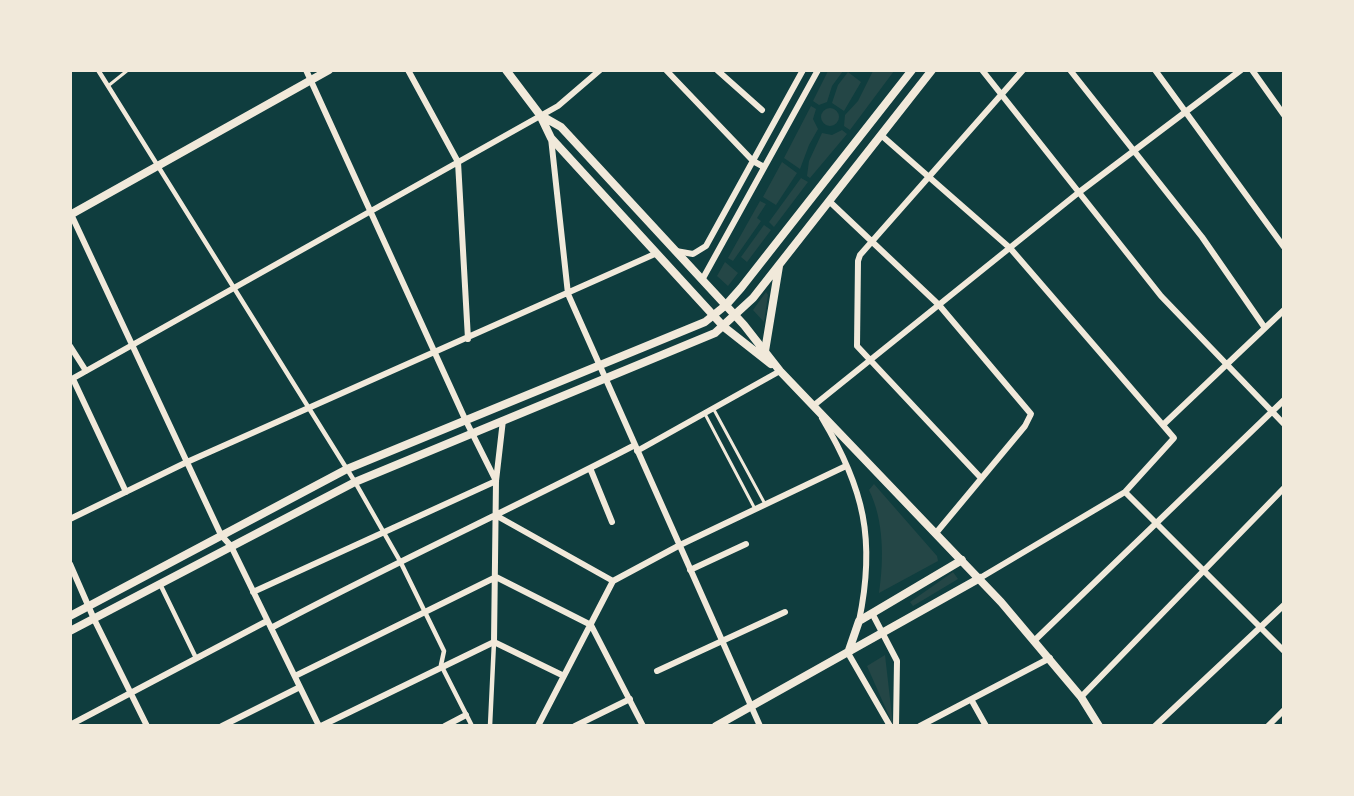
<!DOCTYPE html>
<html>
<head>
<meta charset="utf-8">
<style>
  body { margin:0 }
  #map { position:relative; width:1354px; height:796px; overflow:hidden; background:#0f3d3e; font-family:"DejaVu Sans",sans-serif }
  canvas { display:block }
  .frame { position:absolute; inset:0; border:72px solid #f1e9da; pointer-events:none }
</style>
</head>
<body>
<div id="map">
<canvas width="1354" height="796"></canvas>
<div class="frame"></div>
</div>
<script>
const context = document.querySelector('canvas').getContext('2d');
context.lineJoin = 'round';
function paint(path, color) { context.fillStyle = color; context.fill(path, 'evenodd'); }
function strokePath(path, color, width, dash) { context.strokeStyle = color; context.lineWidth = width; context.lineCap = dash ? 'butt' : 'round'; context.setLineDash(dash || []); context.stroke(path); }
const green = new Path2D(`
  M828 71H843L832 86 827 102 819 105 813 101Z
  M873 71H894L850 130 844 126 845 115 858 101Z
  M848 72 861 82 844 111 832 103 838 85Z
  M811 106 816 109 813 119 818 129 809 145 800 169 784 158Z
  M821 117a9 9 0 1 1 18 0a9 9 0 1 1-18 0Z
  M842 130 847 134 810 178 807 176 809 161 822 133 832 135Z
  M782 162 797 173 776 205 763 197Z
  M801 178 808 182 774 227 769 222Z
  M760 201 766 204 757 218 761 221 733 261 728 258Z
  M764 225 771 230 747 262 741 257Z
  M725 262 738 273 728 286 717 276Z
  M766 292 768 295 764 322 753 310Z
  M874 484 937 556 938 561 879 593C884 560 884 520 869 490Z
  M953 572 958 579 913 606 910 602Z
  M885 655 893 725 867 666Z`);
const service = new Path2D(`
  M108 86 128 70
  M713 408 765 504
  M705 414 755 509`);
const pedestrian = new Path2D(`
  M98 70 355 482 400 561 444 651 441 665 472 726
  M160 584 196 658
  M490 726 494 642`);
const minor = new Path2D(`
  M306 70 465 419 496 481
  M408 70 458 162 468 339
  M666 70 753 161 764 167
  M717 70 762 110
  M982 70 1161 296 1284 424
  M1070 70 1202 237 1265 328
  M1155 70 1284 247
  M1252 70 1284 115
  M881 135 1010 248 1174 438 1125 492 980 578
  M551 138 568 294 760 726
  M829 201 939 305 1031 414 1025 426 936 533
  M70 212 221 535 231 546 319 726
  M676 251 693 254 706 246 803 70
  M702 280 818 70
  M70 346 86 371
  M73 379 126 492
  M70 380 558 106 600 70
  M815 408 813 406 1078 193 1241 70
  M822 418C864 488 876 540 859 621
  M1165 423 1284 310
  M637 451 780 371
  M590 468 612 522
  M981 478 857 346 858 261 860 255 1023 70
  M1125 492 1284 651
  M497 516 613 581
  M70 519 187 462 657 253
  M70 564 94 619 147 726
  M690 570 746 544
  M496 577 591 625 643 726
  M253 592 496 481
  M872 613 897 661 896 726
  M271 628C391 564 514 508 635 445
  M1035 640 1284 400
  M494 642 496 481 503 420
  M494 642 564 676
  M848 653 890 726
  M657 671 785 612
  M295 676 496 577
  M1081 697 1284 488
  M972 701 986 726
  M70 725 267 621
  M222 726 300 687
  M321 726 494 642
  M445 726 466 715
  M538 726 613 581 680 545 846 466
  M575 726 630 699
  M920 726 1050 658
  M1155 726 1284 605
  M1268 726 1284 710`);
const tertiary = new Path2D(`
  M506 70 540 115 551 138 724 327 771 364
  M540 115 561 127 744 325 780 371 1001 602 1081 697 1099 726
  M70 215 329 70
  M848 653 859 621 962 560
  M716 726 980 578`);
const secondary = new Path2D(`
  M765 351 779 266
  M70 616 347 469 705 322 726 305 741 288 912 70
  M70 631 355 482 715 333 753 298 932 70`);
paint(green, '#244646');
strokePath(service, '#f1e9da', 3);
strokePath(pedestrian, '#f1e9da', 4.5);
strokePath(minor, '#f1e9da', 6);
strokePath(tertiary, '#f1e9da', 8);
strokePath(secondary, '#f1e9da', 8);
</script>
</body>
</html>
